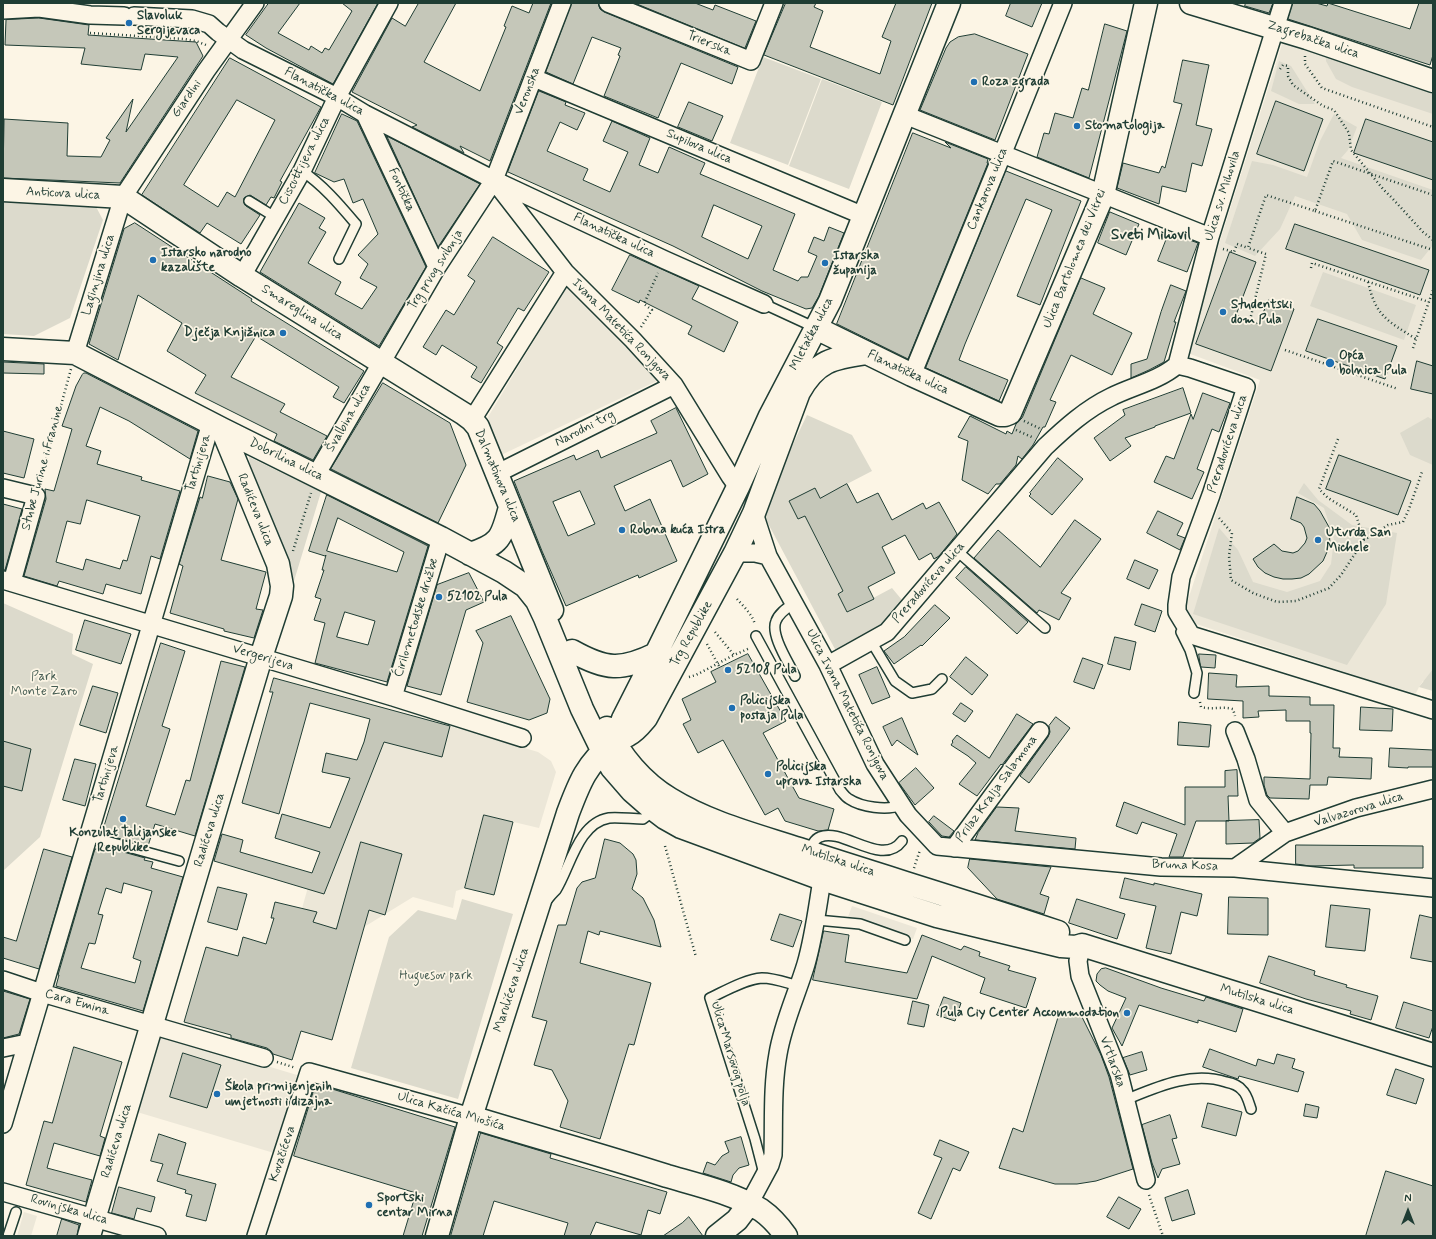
<!DOCTYPE html>
<html>
<head>
<meta charset="utf-8">
<style>
  body { margin:0 }
  #map { position:relative; width:1436px; height:1239px; overflow:hidden; background:#fcf5e5; font-family:Mynerve,sans-serif }
  canvas { display:block }
  .frame { position:absolute; inset:0; border:4px solid #1f3d34; pointer-events:none }
  .north { position:absolute; left:1388px; top:1191px; width:40px; height:40px; -webkit-text-stroke:3px #fcf5e5; paint-order:stroke; rotate:0deg; font-size:11px; font-weight:700; line-height:16px; text-align:center; color:#1f3d34 }
  .north::after { content:''; display:block; margin:auto; width:14px; height:18px; background:#1f3d34; clip-path:polygon(50% 0,100% 100%,50% 72%,0 100%) }
</style>
</head>
<body>
<div id="map">
<canvas width="1436" height="1239"></canvas>
<div class="frame"></div>
<div class="north">N</div>
</div>
<script>
const context = document.querySelector('canvas').getContext('2d');
context.lineJoin = 'round';
function paint(path, color) { context.fillStyle = color; context.fill(path, 'evenodd'); }
function strokePath(path, color, width, dash) { context.strokeStyle = color; context.lineWidth = width; context.lineCap = dash ? 'butt' : 'round'; context.setLineDash(dash || []); context.stroke(path); }
function drawText(font, color, halo, rows, align = 'center') {
  context.font = font + ' Mynerve,sans-serif'; context.lineWidth = 3.5; context.setLineDash([]); context.textBaseline = 'middle'; context.strokeStyle = halo; context.fillStyle = color; for (const [text, x, y, turn = 0] of rows) {
    context.save(); context.translate(x, y); context.rotate((+turn || 0) * Math.PI / 180); context.textAlign = isNaN(turn) ? turn : align; if (halo) context.strokeText(text, 0, 0); context.fillText(text, 0, 0); context.restore();
  }
}
const built = new Path2D(`
  M1284 38 1433 87V684L1423 681 1419 687 1415 695 1190 622 1184 612 1260 380 1185 352Z
  M568 284 661 379 499 456 488 417Z
  M374 705 450 726 538 752 551 761 556 772 539 828 484 815 465 888 456 891 453 908 413 897 364 927 332 1040 299 919 312 873 364 741Z
  M852 906 917 928 913 939 848 917Z
  M161 1034 297 1075 274 1153 137 1112Z
  M24 1212 37 1216 31 1236H17Z`);
const green = new Path2D(`
  M1326 55 1433 87V114L1352 87 1336 79 1326 61Z
  M763 57 821 79 788 165 730 143Z
  M1279 61 1291 66 1315 104H1299L1271 91Z
  M822 79 882 102 849 189 789 166Z
  M1334 114 1357 127 1348 150 1341 158 1433 190V245L1421 260 1362 240 1347 214 1295 196 1280 229 1255 256 1225 243 1252 161 1273 165 1307 177 1320 141Z
  M3 199 94 203 103 220 70 318 34 336 3 334Z
  M1323 272 1416 305 1404 340 1310 306Z
  M807 415 852 435 872 471 820 498 815 488 798 519 805 516 843 591 838 594 847 612 892 588 902 600 881 627 836 651 763 514 768 496Z
  M1428 417 1433 420V465L1410 455 1400 433Z
  M249 457 321 492 294 581 251 476Z
  M1304 483 1318 500 1352 525 1397 533 1386 604 1347 665 1193 614 1219 528 1238 550 1253 582 1287 592 1320 581 1331 564 1334 539 1324 508 1298 493Z
  M3 603 73 634 72 654 93 664 40 837 3 871Z
  M1433 669V691L1419 687Z
  M462 899 513 914 458 1099 351 1068 389 937 418 910 456 920Z`);
const building = new Path2D(`
  M269 3H300L278 33 309 50 311 46 322 53 325 48 329 50 352 11 342 3H378L333 84 266 48 246 35Z
  M419 3H456L424 62 480 91 506 27 504 26 512 6 529 13 533 3H551L490 161 460 146 464 153 412 127 417 125 352 92 392 18 405 26Z
  M572 3H598L600 9 604 12 738 67 732 84 681 63 658 118 604 96 620 56 618 55 621 48 592 37 573 84 546 72Z
  M635 3H695L713 10 715 5 756 21 745 48Z
  M786 3H816L814 7 823 11 810 47 880 74 891 41 882 37 896 3H932L893 105 764 55Z
  M1011 3H1042L1032 27 1006 16Z
  M1246 3H1273L1269 13 1245 6Z
  M1293 3H1316L1327 6 1328 3 1410 29 1419 3H1433V55L1430 65 1288 19Z
  M39 18 89 25 88 35 196 42 203 56 120 183 3 178 4 119 68 123 67 156 101 157 110 140 106 138 133 99 126 132 178 57 145 54 141 70 81 64 85 48 5 45 6 20Z
  M1105 24 1127 31 1089 178 1037 157 1044 133 1049 134 1055 113 1073 118 1082 88 1088 90Z
  M975 34 1028 54 995 140 920 110 946 48 950 42 958 37Z
  M230 58 321 107 280 181 282 182 274 198 271 197 266 205 250 195 244 198V203L246 206 260 215 241 244 207 223 200 233 142 195ZM237 100 275 120 235 197 227 192 218 207 184 185Z
  M1183 60 1209 65 1196 125 1212 129 1202 166 1192 163 1186 192 1162 186 1159 204 1117 188 1123 163 1159 173 1162 166 1165 168 1182 104 1174 102Z
  M539 91 566 102 565 105 585 113 577 130 560 122 547 151 588 169 583 180 610 192 628 152 603 141 612 121 650 138 639 165 658 173 669 147 705 163 700 174 795 214 773 270 798 281 801 277H808L817 256 808 252 814 237 824 241 829 227 844 233 819 296 812 308 806 309 762 291 673 246 508 172ZM714 205 762 226 748 259 702 237Z
  M1276 101 1323 119 1304 171 1257 154Z
  M689 102 723 116 712 141 678 127Z
  M342 114 357 121 426 267 379 346 260 272 299 203 325 218 319 228 326 232 308 263 341 282 335 294 362 309 377 287 360 278 368 264 358 255 378 234 363 199 353 203 344 179 334 182 315 173Z
  M1366 119 1433 142V180L1354 153Z
  M913 133 951 148 945 142 988 159 987 163H988L908 359 837 324Z
  M387 136 480 184 438 247Z
  M1006 171 1081 201 1040 305 1017 296 1052 210 1026 199 965 344 959 360 1008 380 999 401 926 368Z
  M1110 212 1139 224 1126 255 1098 243Z
  M135 223 252 299 251 301 364 371 344 403 333 397 339 387 256 336 231 377 285 404 280 412 327 436 313 460 274 441 277 434 195 393 206 375 167 351 182 323 138 295 118 360 89 344 124 229Z
  M1295 224 1429 270 1420 295 1286 249Z
  M1169 233 1198 243 1187 272 1158 261Z
  M493 237 549 272 524 311 518 308 497 343 503 347 481 383 471 377 477 367 442 345 436 355 423 347 446 310 454 315 475 281 468 276Z
  M1230 252 1256 262 1236 315 1259 324 1268 300 1294 309 1271 371 1196 344Z
  M630 255 699 286 692 299 738 322 724 352 688 334 692 326 640 300 639 303 612 290Z
  M1081 278 1105 288 1093 314 1132 333 1112 375 1071 355 1050 400 1056 402 1045 427H1043L1033 445 1022 459 1018 456 1016 465 1000 484H996L988 494 962 480 968 441 958 437 970 416 1006 434 1007 431 1012 434 1016 424 1022 418Z
  M1171 285 1186 291 1174 322H1176L1164 362 1149 370 1131 378V364L1147 359 1161 312Z
  M1318 319 1397 346 1385 379 1306 351Z
  M1417 361 1433 366V394L1411 389Z
  M3 362 44 364V374L3 373Z
  M84 373H86L198 431 190 459 129 421 100 407 86 446 101 451 97 464 142 477 141 480 180 491 160 559 151 556 141 594 106 584 103 594 59 581 57 586 24 576 46 499 45 489 54 491 72 429 62 426 76 386 82 375ZM87 500 140 516 127 561 123 560 120 569 86 559 83 570 56 562 67 521 80 524Z
  M383 383 450 423 466 465 438 523 331 469Z
  M1183 388 1191 413 1155 426V427L1125 438 1131 446 1110 461 1094 438 1125 415 1123 410Z
  M1203 393 1230 403 1219 432 1212 429 1197 469 1204 472 1192 499 1154 482 1166 456 1174 459 1191 414 1193 419Z
  M676 408 708 474 683 487 671 460 614 486 625 511 650 499 677 561 639 578 638 575 566 606 542 551 514 481 574 455 576 460 598 450 601 458 657 433 651 421ZM580 491 595 524 568 536 553 502Z
  M3 431 34 439 24 478 3 473Z
  M1339 455 1411 481 1398 515 1326 489Z
  M1058 458 1083 479 1052 515 1029 496 1031 494 1030 493Z
  M208 476 230 482 238 499 221 560 266 572 256 609 263 610 254 638 224 631V629L170 613 183 566 179 564 200 497 202 498Z
  M847 484 857 503 878 493 892 520 923 503 926 509 939 502 957 534 939 556 934 559 931 553 919 560 905 535 882 547 895 573 868 587 874 599 847 612 838 594 843 591 805 516 798 519 789 501 815 488 820 498Z
  M327 495 428 546 387 682 315 663 325 623 314 620 321 599 315 597 324 570H322L326 555 325 556 309 551ZM338 518 404 552 397 572 327 551ZM345 612 375 621 368 645 337 637Z
  M1297 497 1314 504 1320 511 1329 527 1330 545 1323 561 1309 574 1301 578 1292 579H1283L1274 577 1265 573 1258 567 1253 559 1274 544 1282 551 1293 553 1298 551 1305 543 1307 538 1304 527 1301 523 1291 519Z
  M3 504 22 509 5 570H3Z
  M1158 511 1183 523 1177 535 1185 538 1180 550 1147 533Z
  M1075 520 1101 539 1061 593 1071 598 1059 620 1039 610 1037 613 974 558 998 530 1040 567Z
  M1135 560 1158 570 1149 589 1127 579Z
  M966 567 1028 622 1017 634 956 578Z
  M469 573 484 602 466 610 441 695 407 686 437 585Z
  M1142 604 1162 611 1155 632 1135 625Z
  M935 605 950 618 922 646 921 645 894 664 884 651 904 637Z
  M511 616 550 699 547 713 529 720 467 702 483 643 476 631Z
  M85 620 131 634 121 664 76 650Z
  M1115 637 1136 642 1130 670 1108 664Z
  M161 643 185 651 162 726 170 729 146 806 175 815 186 780 190 781 221 661 245 667 195 836 155 824 148 846 102 834Z
  M748 654 786 721 763 733 799 798 834 809 828 830 818 831 785 821 778 808 765 815 723 740 698 753 683 724 691 720 682 699 716 682 711 672Z
  M1199 654 1216 655 1215 668 1201 667Z
  M966 657 988 675 972 695 950 677Z
  M1083 658 1103 665 1094 689 1074 682Z
  M877 667 890 697 872 704 859 675Z
  M1209 673 1237 675 1236 687 1269 686V696L1310 697V705H1334L1333 748H1340L1339 757 1372 758 1371 779 1328 777 1327 785H1310L1309 799 1270 798 1267 795 1264 785V777L1310 779 1311 733H1310V721H1286V710L1258 711 1259 717 1243 718V701L1208 699Z
  M274 678 450 726 442 757 384 742 324 894 214 861 222 834 243 840 240 852 312 873 320 852 275 838 282 814 330 828 350 778 322 772 326 753 357 760 364 742 370 719 310 703 279 814 242 803 273 692H270Z
  M93 686 118 693 106 733 80 725Z
  M961 703 973 711 965 722 953 714Z
  M1361 707 1393 709 1392 731 1360 730Z
  M1017 714 1033 724 1002 765 1001 764 977 796 959 784 976 763 968 756 951 745 953 742 952 741 957 735 989 758Z
  M1056 717 1070 728 1029 783 1020 776 1048 737 1050 732 1049 726Z
  M902 718 918 755 897 740 892 746 883 727Z
  M1179 722 1211 725 1209 747 1178 745Z
  M3 741 31 749 22 791 3 786Z
  M1390 748 1433 750V767H1408V768L1389 767Z
  M75 759 96 764 85 806 63 800Z
  M916 768 934 788 915 805 899 783Z
  M1237 770 1238 796H1228L1229 821H1196L1183 857H1169L1177 834 1142 822 1137 834 1116 826 1124 802 1185 825V787H1225V771Z
  M997 807 1019 808 1015 831 1076 838 1075 849 975 840 978 833Z
  M484 815 513 822 494 895 465 888Z
  M934 816 954 831 949 837 942 836 929 822Z
  M1259 820 1260 838 1253 843 1226 844V821Z
  M605 839 620 843 633 854 636 860 637 874 632 889 643 898 654 920 661 947 600 931 599 935 588 931 580 963 651 983 634 1045 629 1044 600 1139 560 1127 568 1101 552 1070 534 1065 547 1021 532 1017 558 925H566L577 888 582 882 595 878Z
  M361 842 402 854 385 915 369 910 332 1040 301 1031 292 1060 273 1054 271 1051 267 1048 231 1038V1035L184 1022 206 947 238 956 243 937 266 944 274 918H271L275 902 317 912 313 922 336 929Z
  M98 845 145 858 144 860 153 862 151 868 183 877 143 1011 56 986 59 975H58L91 862 95 849H97ZM124 883 152 891 133 958 141 961 135 983 81 968 89 943 95 944 103 915 98 914 106 888 121 893Z
  M1296 845 1423 846V868H1354V865L1310 866 1296 864Z
  M44 849 72 857 39 969 3 958V937L16 941Z
  M970 859 1051 867 1040 894 1049 897 1044 914 997 899 968 868Z
  M1125 878 1154 885V883L1202 894 1197 916 1181 912 1171 954 1146 948 1156 906 1120 898Z
  M218 887 247 894 237 930 208 922Z
  M1229 897 1268 898V935L1228 934Z
  M1077 899 1125 914 1117 939 1069 923Z
  M1331 905 1370 909 1365 951 1326 947Z
  M780 914 802 921 793 947 771 940Z
  M1420 915 1433 918V962L1411 958Z
  M824 931 849 935 845 962 907 973 922 935 961 950 964 946 980 952 979 956 1010 966 1008 970 1036 978 1026 1008 980 993 985 978 932 956 917 999 813 980Z
  M1269 956 1315 971 1314 975 1347 985 1346 987 1378 996 1371 1020 1350 1014 1351 1011 1306 999 1260 983Z
  M1106 968 1161 988 1204 1001 1206 997 1243 1009 1236 1032 1198 1020V1023L1139 1005 1122 1046 1112 1028 1126 998 1108 991 1100 985 1096 981 1097 974 1101 969Z
  M3 991 30 999 19 1034 3 1038Z
  M944 997 961 1003 955 1021 937 1015Z
  M913 1001 929 1005 924 1027 908 1024Z
  M1404 1002 1433 1011V1026L1429 1038 1396 1028Z
  M1080 1013 1101 1055 1109 1077 1133 1169 1096 1181 1077 1184H1055L999 1168 1013 1128 1023 1132 1059 1014Z
  M74 1047 122 1062 100 1136 105 1138 100 1156 54 1143 47 1168 92 1180 86 1202 26 1185 44 1121 52 1123Z
  M1210 1049 1256 1066 1258 1059 1274 1064 1277 1054 1295 1059 1292 1068 1304 1072 1298 1092 1239 1076 1238 1079 1203 1067Z
  M1142 1052 1147 1070 1130 1075 1123 1058Z
  M183 1053 221 1065 207 1108 170 1097Z
  M1396 1069 1424 1079 1416 1104 1387 1095Z
  M316 1084 455 1127 422 1236H403L416 1193 294 1156Z
  M1208 1103 1242 1112 1236 1136 1202 1127Z
  M1306 1104 1319 1107 1317 1118 1304 1116Z
  M1170 1115 1177 1138 1172 1139 1180 1164 1162 1169 1158 1178 1152 1163 1142 1125Z
  M481 1133 551 1154 550 1158 667 1192 660 1214 648 1210 641 1235 596 1222 590 1236H564L568 1223 494 1201 483 1236H451Z
  M159 1134 186 1143 177 1174 216 1184 206 1221 186 1216 192 1195 185 1193 186 1190 157 1181 163 1164 151 1161Z
  M741 1137 749 1165 739 1168 733 1175 731 1182 703 1173 707 1162 715 1165 722 1156 729 1152 725 1142Z
  M940 1140 969 1152 960 1171 953 1168 931 1219 918 1213 942 1158 934 1155Z
  M1386 1171 1433 1186V1236H1366Z
  M119 1187 155 1197 151 1212 137 1208 134 1219 112 1213Z
  M1188 1190 1195 1214 1172 1221 1165 1198Z
  M1119 1197 1141 1209 1129 1229 1107 1217Z
  M689 1217 703 1236H663L682 1223Z
  M62 1219 79 1225 77 1236H57Z`);
const path = new Path2D(`
  M90 33 184 39 196 41 206 45
  M1305 56V64L1322 88 1433 127
  M1280 69 1283 65 1288 66V76L1293 85 1323 106 1334 110 1349 133 1351 150 1383 189 1393 199 1423 232 1433 240
  M1315 211 1433 250
  M1223 249 1234 252 1237 244 1248 248
  M1311 268 1312 263 1429 302
  M1368 282C1376 317 1388 321 1416 339
  M1250 320 1266 254 1248 248 1266 195 1315 211 1333 161 1433 195
  M641 327 652 310 644 304 658 273
  M1413 348 1433 290
  M1285 350 1398 389
  M1024 421 1041 429
  M1016 430 1034 438
  M1338 439 1319 489 1328 498 1356 515 1364 540
  M40 482 71 369
  M1219 518 1232 533 1229 556 1231 580 1253 593 1277 602 1296 601 1329 588 1341 575 1364 540 1388 525 1403 522 1409 509 1422 472
  M293 551 311 493
  M737 599C744 607 753 615 755 625
  M715 632 734 655 750 648
  M707 644 720 668
  M689 677 696 675 734 655
  M1200 702 1201 707C1212 710 1222 706 1233 709L1235 716
  M665 846 696 957
  M914 868 920 850
  M277 1062 296 1068
  M1149 1195 1163 1236`);
const lane = new Path2D(`
  M302 171C323 185 339 204 356 224L339 259
  M249 201 275 217
  M764 304 816 328
  M957 551 1045 628
  M794 603C787 608 779 613 776 621 770 635 789 663 795 676
  M1181 632 1190 650 1197 673 1194 693
  M756 636 840 790C843 793 845 797 849 799 861 807 887 811 901 805
  M871 641 895 681 912 693 932 689 942 679
  M88 836 179 861
  M809 852C811 847 814 839 820 837 843 827 882 868 902 841
  M548 899C550 896 553 893 556 890 570 868 578 823 609 818 619 817 632 819 643 819L647 816 648 807
  M817 920 860 924 905 940
  M1125 1100C1157 1087 1191 1071 1226 1082 1231 1083 1239 1086 1242 1090 1247 1094 1249 1103 1251 1109
  M764 1174 755 1139 710 998C725 991 746 979 762 978 774 978 787 983 799 986
  M8 1236 16 1212`);
const street = new Path2D(`
  M608 3 751 61 774 3
  M3 10 39 8 90 15 124 16
  M134 16 192 19 209 24 218 32 243 50 337 97 365 114 494 180 665 260 764 304
  M534 78 864 216
  M365 114 437 267
  M905 115 1210 237
  M496 183 565 272 633 340 674 385 730 476 738 487
  M242 276 302 171 337 97 389 3
  M75 353 123 197 206 71 255 3
  M1177 365 1190 368 1246 387 1211 495 1181 577 1177 605V612L1191 635 1433 710
  M1177 365 1210 237 1283 3
  M912 375 1002 155 1063 3
  M472 420 565 272
  M496 474 674 385
  M316 475 437 267 494 180 562 3
  M3 488 36 496 12 582
  M754 513 768 556 828 665 875 764 908 815 937 846 1161 867 1235 868 1433 888
  M735 553H755L768 556
  M3 580 393 697 522 738
  M828 665 887 632 1045 447C1065 428 1086 409 1111 397 1133 386 1158 381 1177 365
  M393 697 441 538
  M1235 731 1246 759 1258 800 1285 833
  M954 848 1040 731
  M1235 868 1285 833 1356 808 1433 789
  M1082 945 1078 961 1080 976 1119 1074 1146 1180
  M3 980 42 993 264 1058
  M3 1048 27 1043
  M3 1124 211 423
  M3 1192 157 1236
  M749 1204 770 1165 773 1155C774 1121 772 1087 778 1054 783 1023 797 994 806 964 815 933 818 901 824 868
  M256 1236 309 1072 471 1117`);
const secondary = new Path2D(`
  M1191 3 1307 38 1433 81
  M3 190 123 197 242 276 464 414 472 420 478 427 552 610
  M816 328 912 375 1000 415H1005L1010 413 1103 195 1146 3
  M3 349 75 353 222 429 441 538 504 572 525 586 537 601 545 618 582 709 603 752 612 768 632 791 648 805 665 818 681 827 822 879 937 916 1061 946 1076 947 1082 945 1433 1055
  M470 554C501 544 502 537 510 507
  M572 651C606 670 621 671 656 654
  M607 728C620 756 643 783 670 799 709 823 756 835 799 849 885 877 972 903 1058 932
  M614 743 623 719 656 654 738 487 770 416 830 301 949 3
  M471 1117C536 1137 602 1155 667 1176 698 1185 733 1193 761 1210 771 1217 779 1226 786 1236
  M89 1236 261 657 281 596 282 586 278 564 222 429
  M437 1236 471 1117 568 813C579 784 586 764 612 744 617 740 623 738 628 735 636 731 641 724 646 718L735 553 754 513 799 392C817 360 833 358 867 353
  M717 1236 737 1220 749 1204`);
const markers = [
  [129,23,4,"#1f6fb2"],
  [974,82,4,"#1f6fb2"],
  [1077,126,4,"#1f6fb2"],
  [153,260,4,"#1f6fb2"],
  [825,263,4,"#1f6fb2"],
  [1223,312,4,"#1f6fb2"],
  [283,333,4,"#1f6fb2"],
  [1330,363,5,"#1f6fb2"],
  [622,530,4,"#1f6fb2"],
  [1318,540,4,"#1f6fb2"],
  [439,597,4,"#1f6fb2"],
  [728,670,4,"#1f6fb2"],
  [732,708,4,"#1f6fb2"],
  [768,774,4,"#1f6fb2"],
  [123,819,4,"#1f6fb2"],
  [1127,1013,4,"#1f6fb2"],
  [217,1094,4,"#1f6fb2"],
  [369,1205,4,"#1f6fb2"]
];
const poiNames = [
  ["Slavoluk",137,16],
  ["Sergijevaca",137,31],
  ["Roza zgrada",982,82],
  ["Stomatologija",1085,126],
  ["Istarsko narodno",161,253],
  ["kazalište",161,268],
  ["Istarska",833,256],
  ["županija",833,271],
  ["Studentski",1231,305],
  ["dom Pula",1231,320],
  ["Dječja Knjižnica",275,333,"right"],
  ["Opća",1339,356],
  ["bolnica Pula",1339,371],
  ["Robna kuća Istra",630,530],
  ["Utvrda San",1326,533],
  ["Michele",1326,548],
  ["52102 Pula",447,597],
  ["52108 Pula",736,670],
  ["Policijska",740,701],
  ["postaja Pula",740,716],
  ["Policijska",776,767],
  ["uprava Istarska",776,782],
  ["Konzulat Talijanske",123,833,"center"],
  ["Republike",123,848,"center"],
  ["Pula Ciy Center Accommodation",1119,1013,"right"],
  ["Škola primijenjenih",225,1087],
  ["umjetnosti i dizajna",225,1102],
  ["Sportski",377,1198],
  ["centar Mirna",377,1213]
];
const streetNames = [
  ["Zagrebačka ulica",1313,40,18],
  ["Trierska",709,44,22],
  ["Veronska",528,91,-69],
  ["Flanatička ulica",324,92,28],
  ["Giardini",187,99,-56],
  ["Supilova ulica",699,147,23],
  ["Ciscuttijeva ulica",305,161,-63],
  ["Cankarova ulica",988,189,-68],
  ["Fontička",401,190,65],
  ["Anticova ulica",63,194,3],
  ["Ulica sv. Mihovila",1223,196,-73],
  ["Flanatička ulica",614,236,25],
  ["Ulica Bartolomea dei Vitrei",1075,259,-68],
  ["Trg prvog svibnja",436,270,-58],
  ["Laginjina ulica",99,275,-73],
  ["Smareglina ulica",302,313,32],
  ["Ivana Matetića Ronjgova",621,330,46],
  ["Mletačka ulica",812,334,-63],
  ["Flanatička ulica",908,373,25],
  ["Švalbina ulica",349,418,-60],
  ["Narodni trg",585,429,-27],
  ["Preradovićeva ulica",1228,444,-72],
  ["Dobrilina ulica",286,460,26],
  ["Tartinijeva",199,463,-73],
  ["Stube Jurine i Franine",43,468,-75],
  ["Dalmatinova ulica",497,476,67],
  ["Radićeva ulica",255,510,68],
  ["Preradovićeva ulica",929,583,-49],
  ["Ćirilometodske družbe",417,618,-73],
  ["Trg Republike",692,634,-61],
  ["Vergerijeva",263,658,17],
  ["Ulica Ivana Matetića Ronjgova",847,705,63],
  ["Tartinijeva",107,774,-73],
  ["Prilaz Kralja Salamona",997,789,-54],
  ["Valvazorova ulica",1359,810,-17],
  ["Radićeva ulica",210,830,-73],
  ["Mutilska ulica",838,861,18],
  ["Bruna Kosa",1185,866,2],
  ["Marulićeva ulica",512,990,-72],
  ["Mutilska ulica",1257,1000,17],
  ["Cara Emina",77,1003,16],
  ["Ulica Marsovog polja",730,1054,73],
  ["Vrtlarska",1112,1062,70],
  ["Ulica Kačića Miošića",451,1112,16],
  ["Radićeva ulica",117,1141,-73],
  ["Kovačićeva",283,1154,-72],
  ["Rovinjska ulica",69,1210,16]
];
const parkNames = [
  ["Park",44,677],
  ["Monte Zaro",44,692],
  ["Huguesov park",436,976]
];
const quarterNames = [
  ["Sveti Mihovil",1151,236]
];
paint(built, '#ece7d8');
paint(green, '#dcdacc');
paint(building, '#c5c7b9');
strokePath(building, '#1f3d34', 1);
strokePath(lane, '#1f3d34', 12);
strokePath(street, '#1f3d34', 20);
strokePath(secondary, '#1f3d34', 25);
strokePath(path, '#1f3d34', 2.5, [1, 3]);
strokePath(lane, '#fcf5e5', 9);
strokePath(street, '#fcf5e5', 17);
strokePath(secondary, '#fcf5e5', 22);
for (const [x, y, r, color] of markers) { const dot = new Path2D(); dot.arc(x, y, r, 0, 2 * Math.PI); context.fillStyle = color; context.fill(dot); strokePath(dot, '#fcf5e5', 1.5); }
drawText('bold 13px', '#1f3d34', '#fcf5e5', poiNames, 'left');
drawText('13px', '#1f3d34', '#fcf5e5', streetNames);
drawText('13px', '#455c52', '#fcf5e5', parkNames);
drawText('bold 15px', '#1f3d34', '#fcf5e5', quarterNames);
</script>
</body>
</html>
